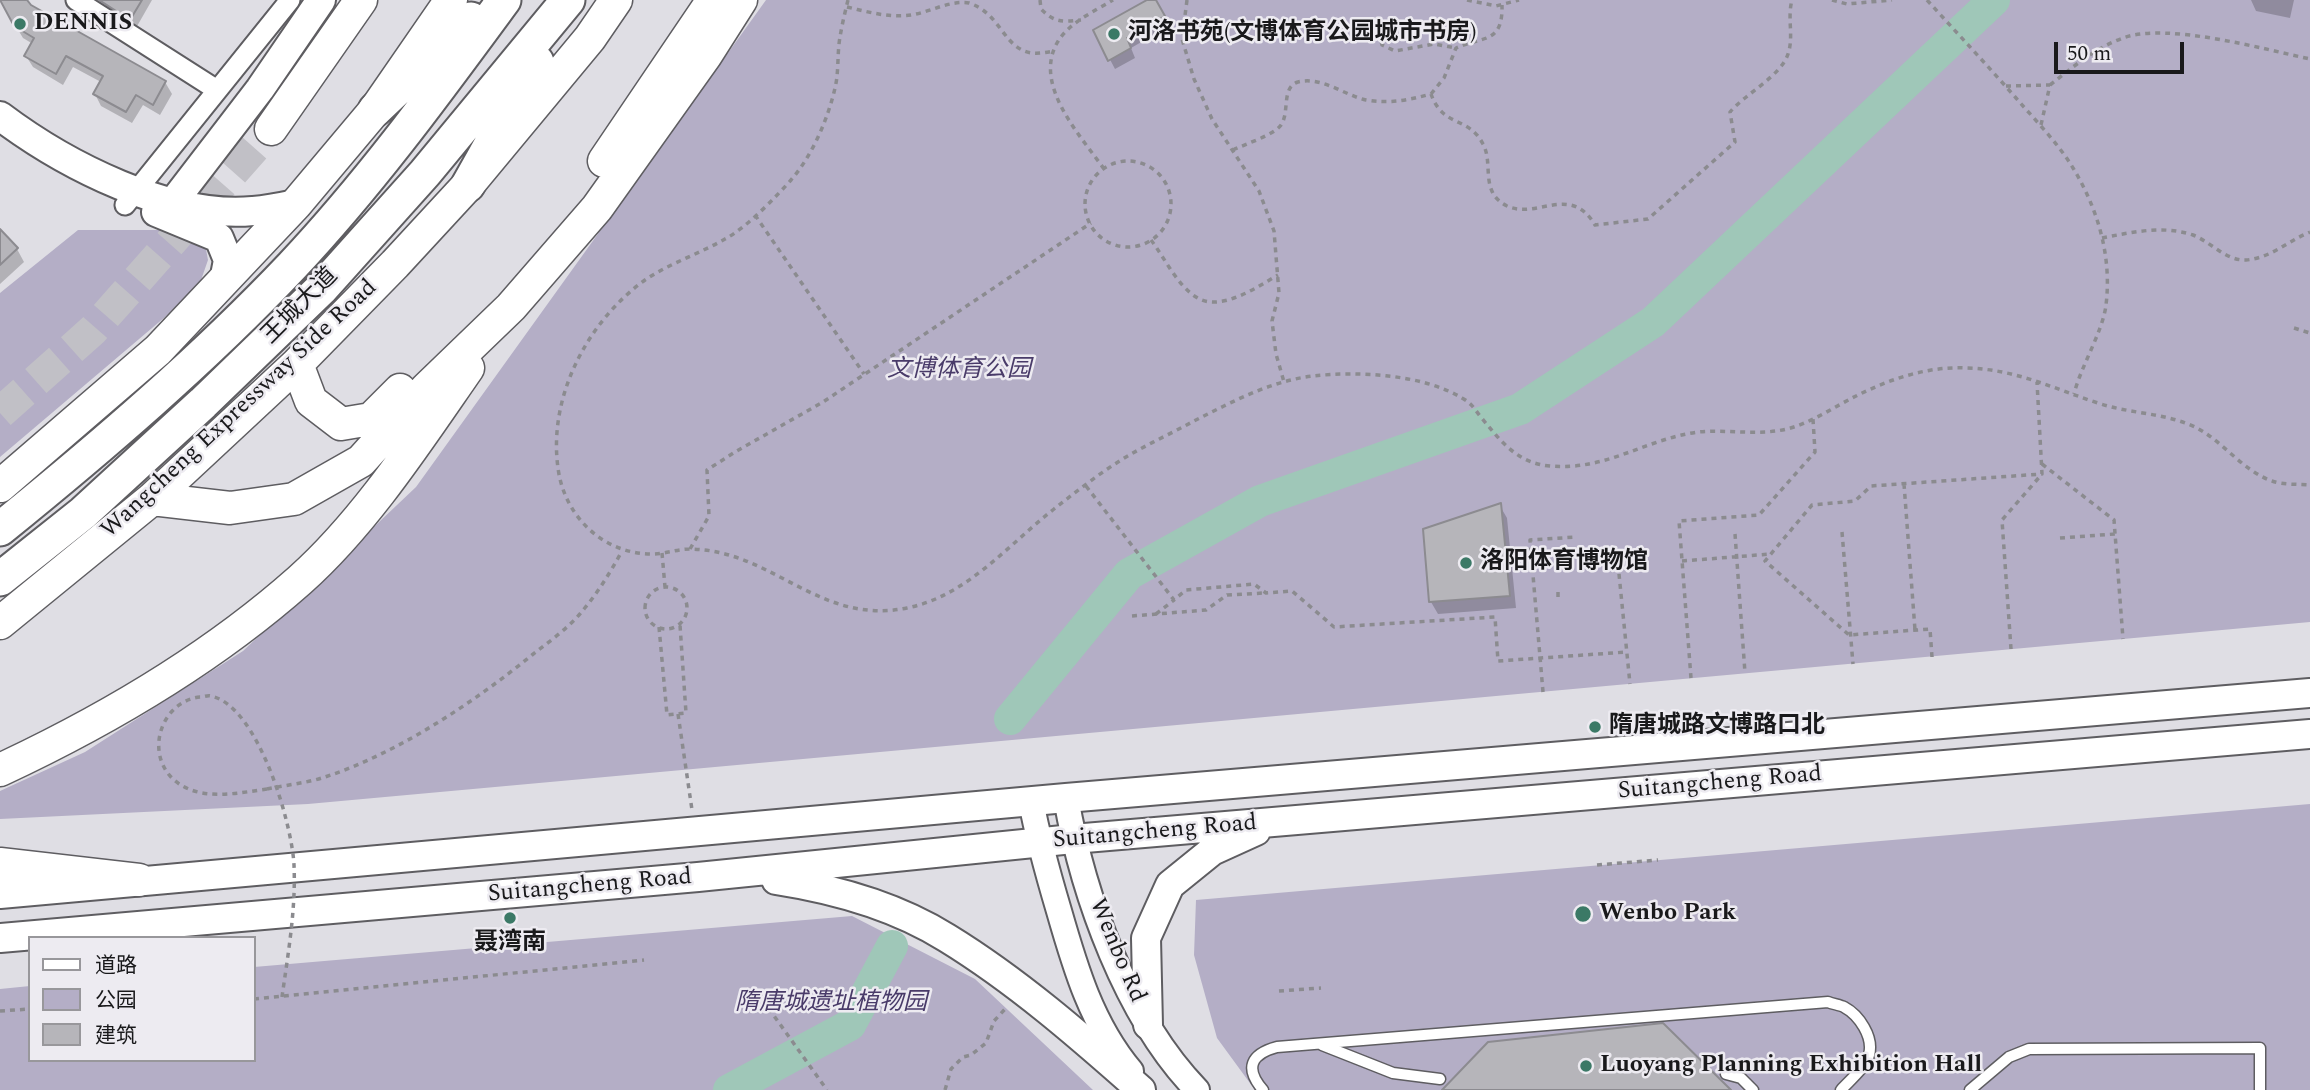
<!DOCTYPE html>
<html>
<head>
<meta charset="utf-8">
<style>
  body { margin:0 }
  #map { position:relative; width:2310px; height:1090px; overflow:hidden; background:#dfdee4; font-family:Spectral,"Noto Sans SC",serif }
  canvas { display:block }
  .legend { position:absolute; left:28px; top:936px; width:228px; height:126px; box-sizing:border-box; background:#edebf1; border:2px solid #98979b; margin:0; padding:9px 12px; list-style:none; font-size:21px; color:#19191b }
  .legend li { display:flex; align-items:center; gap:14px; height:35px }
  .legend b { width:35px; border:2px solid #98979b }
  .scale { position:absolute; left:2054px; top:42px; width:130px; height:32px; box-sizing:border-box; border:4px solid #19191b; border-top:0; padding-left:9px; font-size:21px; line-height:24px; white-space:nowrap; color:#19191b; -webkit-text-stroke:5px #edebf1; paint-order:stroke }
</style>
</head>
<body>
<div id="map">
<canvas width="2310" height="1090"></canvas>
<ul class="legend">
<li><b style="height:9px;background:#fff"></b>道路</li>
<li><b style="height:19px;background:#b4aec6"></b>公园</li>
<li><b style="height:19px;background:#b6b5ba"></b>建筑</li>
</ul>
<div class="scale">50 m</div>
</div>
<script>
const context = document.querySelector('canvas').getContext('2d');
context.lineJoin = 'round';
function paint(path, color) { context.fillStyle = color; context.fill(path, 'evenodd'); }
function strokePath(path, color, width, dash) { context.strokeStyle = color; context.lineWidth = width; context.lineCap = dash ? 'butt' : 'round'; context.setLineDash(dash || []); context.stroke(path); }
function drawText(font, color, halo, rows, align = 'center') {
  context.font = font + ' Spectral,"Noto Sans SC",serif'; context.lineWidth = 5; context.setLineDash([]); context.textBaseline = 'middle'; context.strokeStyle = halo; context.fillStyle = color; for (const [text, x, y, turn = 0] of rows) {
    context.save(); context.translate(x, y); context.rotate((+turn || 0) * Math.PI / 180); context.textAlign = isNaN(turn) ? turn : align; if (halo) context.strokeText(text, 0, 0); context.fillText(text, 0, 0); context.restore();
  }
}
const green = new Path2D(`
  M766 0H2310V622L308 804 0 819V791L85 752 243 651 416 487Z
  M78 230H187L204 239 208 260 200 283 165 317 0 457V293Z
  M2310 804V1090H1255L1217 1038 1194 955 1196 900Z
  M852 916 975 979 1093 1090H0V989L30 986V1060H254V967Z`);
const shadow = new Path2D(`
  M0 0H25L30 7 165 82 172 94 160 115 143 105 132 123 101 106 95 94 101 82 73 67 63 85 33 67 26 56 33 44 23 38Z
  M106 0H152L136 28 110 12 104 2Z
  M1151 0H1154L1169 26 1131 48 1135 58 1115 69 1095 31Z
  M2251 0H2294L2290 18 2256 11Z
  M0 232 17 249 24 262 0 284Z
  M1500 506 1507 518 1516 608 1438 614 1431 602Z`);
const river = new Path2D(`
  M1010 719 1129 574 1260 501 1520 409 1653 322 1994 0
  M729 1090 850 1025 892 946`);
const building = new Path2D(`
  M0 0H27L31 5 166 81 153 105 136 95 126 112 93 94 103 76 66 56 56 74 24 56 34 38 14 26Z
  M99 0H142L130 20Z
  M1147 0H1156L1165 16 1127 38 1131 48 1108 61 1093 30Z
  M0 229 18 248 0 265Z
  M1501 503 1510 596 1429 602 1423 529Z
  M1663 1023 1731 1090H1442L1488 1042Z`);
const primaryTunnel = new Path2D(`
  M0 413 93 330 271 129`);
const path = new Path2D(`
  M848 0C845 12 842 25 840 37 837 54 839 72 835 88 828 119 812 156 791 180 775 198 746 228 725 239 699 254 670 263 645 280 588 321 548 396 558 468 564 516 603 554 652 554 665 554 677 549 690 549 773 550 819 626 907 608 967 596 1008 545 1054 509 1077 491 1101 472 1126 457 1148 444 1172 433 1194 421 1232 402 1270 381 1313 376 1358 371 1422 374 1462 398 1471 403 1474 408 1480 416 1500 440 1516 463 1550 466 1607 471 1645 439 1698 432 1727 429 1757 436 1787 429 1811 423 1834 407 1856 396 1890 379 1928 366 1966 368 2016 369 2054 389 2101 404 2129 413 2160 413 2188 424 2220 436 2240 470 2272 481 2283 485 2299 484 2310 485
  M1040 0 1041 9C1055 23 1062 22 1081 20
  M1187 0 1182 39 1194 79 1212 119 1259 191 1274 231 1279 293 1272 321 1276 354 1284 382
  M1467 0 1496 6 1519 0
  M1832 0 1847 4 1892 0
  M1927 0C1957 33 1987 65 2016 98 2035 120 2058 143 2073 168 2098 209 2112 257 2106 305 2103 331 2081 366 2074 394
  M847 7C868 12 889 18 911 15 931 12 949 0 969 3 997 12 1002 40 1022 50 1031 55 1043 53 1054 51
  M1376 23 1382 45 1395 51 1434 44 1456 48
  M2050 85C2073 67 2095 48 2123 38 2167 22 2263 49 2310 59
  M2006 86 2050 85 2041 125
  M1431 94 1444 78 1456 48C1483 36 1503 44 1502 5
  M1233 150C1245 144 1274 135 1281 125 1290 112 1281 87 1298 82 1321 76 1344 95 1366 100 1389 104 1409 100 1431 94 1443 128 1469 116 1483 144 1494 164 1479 192 1507 206 1537 220 1570 183 1595 225L1648 219 1735 142 1730 112C1745 94 1781 76 1788 54 1794 37 1787 18 1792 0
  M1085 204a43 43 0 1 1 86 0a43 43 0 1 1-86 0Z
  M1104 169C1081 136 1033 86 1057 43 1068 23 1095 11 1113 0
  M755 215 864 374
  M2102 238C2133 232 2163 225 2193 235 2211 242 2226 261 2246 260 2271 258 2288 241 2310 232
  M1151 240C1164 257 1177 285 1196 297 1220 313 1257 287 1278 275
  M2294 328 2310 333
  M2042 464 2114 520 2123 639
  M1904 484 1915 630
  M1086 486 1174 600 1186 590 1254 584 1266 593 1292 591 1334 627 1495 617 1498 661 1627 652
  M1842 532 1853 664
  M1735 534 1745 673
  M2060 538 2115 534
  M690 549 709 516 707 470 735 452 823 402 1091 223
  M662 553 665 587
  M1682 561 1771 554
  M1618 564 1630 684
  M645 608a21 21 0 1 1 42 0a21 21 0 1 1-42 0Z
  M1558 592V598
  M1156 614 1174 600
  M1132 616 1206 610 1227 595 1264 593
  M659 627 667 715 686 713 680 625
  M2011 649 2002 520 2042 474
  M1932 657 1930 629 1849 635 1765 561 1812 505 1855 501 1871 486 2042 474 2037 382
  M1691 678 1679 521 1759 515 1815 452 1813 419
  M1543 692 1530 540 1576 537
  M678 714 692 810
  M267 789C286 785 307 783 325 777 398 753 473 703 532 655 550 641 570 627 584 609 599 591 611 571 622 551
  M1597 865 1658 860
  M1279 991 1321 988
  M757 992 827 1090
  M254 999 644 960
  M0 1011 30 1009
  M945 1090 951 1069 963 1057 971 1055 986 1043 994 1021 1006 1008`);
const service = new Path2D(`
  M1322 1045 1393 1073 1440 1079
  M1726 1074 1741 1078 1753 1090
  M1263 1090C1244 1068 1251 1054 1277 1047L1828 1002C1833 1004 1840 1005 1844 1007 1859 1015 1874 1037 1869 1055 1865 1068 1850 1080 1841 1090
  M1970 1090 2009 1057 2029 1049 2260 1048V1090`);
const minor = new Path2D(`
  M76 0 217 90
  M125 205 290 0`);
const tertiary = new Path2D(`
  M1066 798C1083 896 1127 1018 1197 1090
  M1031 801C1038 839 1048 874 1059 911 1075 967 1092 1025 1131 1071`);
const secondary = new Path2D(`
  M0 116C65 165 170 219 253 211 268 210 282 207 296 204
  M156 212 219 238 228 260 224 281
  M164 214 260 89 321 0
  M776 880C834 889 896 906 947 938 1017 981 1080 1036 1141 1090
  M0 894 1066 798 2310 693
  M0 938 698 877 1073 839 2310 734
  M1148 1025 1146 938 1170 885 1212 851 1256 831`);
const primary = new Path2D(`
  M271 129 361 0
  M604 161 713 0
  M297 364 311 401 341 424 371 419 400 390
  M0 486 158 350 296 204 375 110 451 0
  M152 499 230 508 294 499 361 461 427 388 511 307 597 208 706 55 741 0
  M0 623 152 499 297 364 395 264 468 185 590 38 616 0
  M0 770C107 720 211 659 300 580 365 522 418 440 468 368
  M0 864 139 880`);
const trunk = new Path2D(`
  M375 110 471 19
  M468 185 537 62
  M0 529C100 448 203 360 292 266 370 183 437 91 504 0
  M0 579 83 513 203 403 321 289 425 173 568 0`);
const pathBridge = new Path2D(`
  M267 789C237 793 196 803 171 777 145 749 163 701 200 697 204 697 207 695 211 696 258 706 292 823 294 865 296 909 288 954 282 997`);
const markers = [
  [20,24,7,"#3b7966"],
  [1114,34,7,"#3b7966"],
  [1466,563,7,"#3b7966"],
  [1595,727,7,"#3b7966"],
  [1583,914,9,"#3b7966"],
  [510,918,7,"#3b7966"],
  [1586,1066,7,"#3b7966"]
];
const poiNames = [
  ["DENNIS",34,24],
  ["河洛书苑(文博体育公园城市书房)",1128,34],
  ["洛阳体育博物馆",1480,563],
  ["隋唐城路文博路口北",1609,727],
  ["Wenbo Park",1599,914],
  ["聂湾南",510,944,"center"],
  ["Luoyang Planning Exhibition Hall",1600,1066]
];
const streetNames = [
  ["王城大道",301,307,-45],
  ["Wangcheng Expressway Side Road",240,410,-43],
  ["Suitangcheng Road",1720,784,-5],
  ["Suitangcheng Road",1155,833,-5],
  ["Suitangcheng Road",590,887,-5],
  ["Wenbo Rd",1116,951,67]
];
const parkNames = [
  ["文博体育公园",959,371],
  ["隋唐城遗址植物园",831,1004]
];
paint(green, '#b4aec6');
paint(shadow, '#0003');
strokePath(river, '#9fc7b8', 32);
paint(building, '#b6b5ba');
strokePath(building, '#8c8b90', 2);
strokePath(primaryTunnel, '#c1c0c6', 32, [32, 16]);
strokePath(service, '#5e5d61', 13);
strokePath(minor, '#5e5d61', 23);
strokePath(tertiary, '#5e5d61', 28);
strokePath(secondary, '#5e5d61', 32);
strokePath(primary, '#5e5d61', 35);
strokePath(trunk, '#5e5d61', 37);
strokePath(path, '#8b8b8f', 3.5, [5, 5]);
strokePath(service, '#fff', 10);
strokePath(minor, '#fff', 19);
strokePath(tertiary, '#fff', 24);
strokePath(secondary, '#fff', 28);
strokePath(primary, '#fff', 32);
strokePath(trunk, '#fff', 33);
strokePath(pathBridge, '#8b8b8f', 3.5, [5, 5]);
for (const [x, y, r, color] of markers) { const dot = new Path2D(); dot.arc(x, y, r, 0, 2 * Math.PI); context.fillStyle = color; context.fill(dot); strokePath(dot, '#edebf1', 2.5); }
drawText('bold 24px', '#19191b', '#edebf1', poiNames, 'left');
drawText('24px', '#19191b', '#edebf1', streetNames);
drawText('italic 24px', '#493b69', '#edebf1', parkNames);
</script>
</body>
</html>
